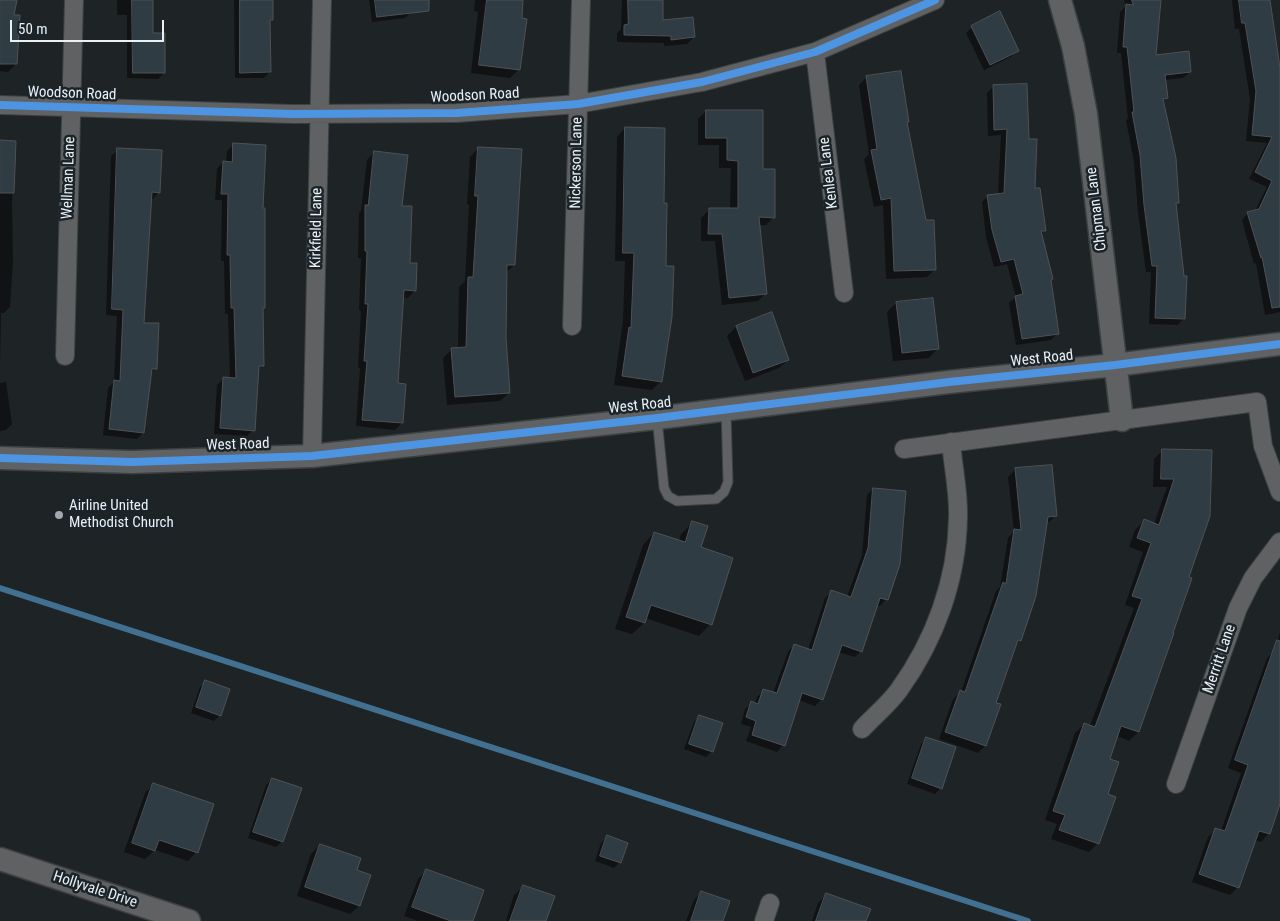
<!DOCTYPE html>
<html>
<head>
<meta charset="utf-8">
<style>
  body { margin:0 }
  #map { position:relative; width:1280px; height:921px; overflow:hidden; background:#1e2326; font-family:"Roboto Condensed",sans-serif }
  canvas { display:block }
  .scale { position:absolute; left:10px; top:20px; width:154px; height:22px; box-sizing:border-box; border:2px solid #eaf0f4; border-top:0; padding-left:6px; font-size:15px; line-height:18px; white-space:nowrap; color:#eaf0f4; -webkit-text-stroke:4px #1b2429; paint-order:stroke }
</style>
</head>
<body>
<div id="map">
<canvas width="1280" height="921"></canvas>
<div class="scale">50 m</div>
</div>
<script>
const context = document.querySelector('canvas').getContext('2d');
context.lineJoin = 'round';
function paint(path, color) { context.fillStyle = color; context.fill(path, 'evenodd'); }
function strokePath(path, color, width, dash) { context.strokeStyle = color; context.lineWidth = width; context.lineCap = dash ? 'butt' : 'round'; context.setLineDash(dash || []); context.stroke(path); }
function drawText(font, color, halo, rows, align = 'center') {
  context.font = font + ' "Roboto Condensed",sans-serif'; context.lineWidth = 5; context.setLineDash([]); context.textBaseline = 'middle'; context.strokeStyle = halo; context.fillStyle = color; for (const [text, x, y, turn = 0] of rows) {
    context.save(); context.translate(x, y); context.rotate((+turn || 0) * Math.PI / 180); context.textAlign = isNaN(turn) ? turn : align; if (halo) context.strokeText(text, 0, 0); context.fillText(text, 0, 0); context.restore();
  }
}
const shadow = new Path2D(`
  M0 0H16L13 16 16 64 8 72 0 71Z
  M117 0H152V34L164 73 158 79 127 78V15H117Z
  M234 0H271L272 19 269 22 270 72 264 78H235Z
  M369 0H410L411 12 405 18 372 22Z
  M475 0H522L519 69 510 78 471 73 478 12 474 11Z
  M622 0H662V22L694 37 687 44 664 46V43L617 42V33L621 29Z
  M1124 0H1159L1155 56 1190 72 1183 78 1165 80 1166 98 1163 102 1178 202 1175 205 1184 318 1178 325 1149 324 1151 272H1146L1138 212 1134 162 1126 120 1128 119 1121 53H1117L1120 12 1126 6Z
  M1232 0H1269L1280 76V312L1265 315 1256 263 1254 264 1242 220 1248 213 1255 211 1267 187 1249 179 1267 143 1246 141 1250 99 1239 29H1235Z
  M972 27 1018 51 1012 56 984 70 966 33Z
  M867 77 906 123 935 269 927 277 886 279 883 205 874 207 864 159 869 154 859 85Z
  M993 87 1027 140 1034 190 1045 230 1041 234 1058 333 1051 340 1016 345 1009 303 1016 297 1007 264 994 267 986 237 982 202 988 196 998 195 1001 135 988 136 987 93Z
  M706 111 762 170 774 217 766 225H759L766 293 758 301 722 305 715 241H701V218L709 210H730L731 168H719V145H698V119Z
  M625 128 661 381 652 390 614 385 623 321 625 261H615L617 137Z
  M0 142H15L12 200 13 261 10 307 4 313H1L0 365Z
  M233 145 261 209 262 365 257 370 253 430 247 436 214 434 217 385 224 378 230 379 228 314H225L224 261H221L222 200H215L217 169 223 162H226L227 151Z
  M478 148 514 265 506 273 504 338 509 393 500 401 447 405 443 358 452 349H458L459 287 465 281 469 205 467 204 470 157Z
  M118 150 159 192 153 199H150L143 324 156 368 150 374 143 433 137 439 103 435 108 388 114 382 117 316 106 315 111 156Z
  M374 152 400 207 415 290 408 298 402 297 397 385 402 423 395 430 356 426 360 368H358L361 311 359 310 361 258H358L359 213 361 211 367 160Z
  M896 303 937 349 929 358 893 361 887 312Z
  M771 314 788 360 779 368 745 381 727 336 736 327Z
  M6 382 12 424 6 430 0 431V383Z
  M1163 450 1210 452 1187 578 1171 634H1173L1138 732 1129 741 1117 736 1109 759 1106 795 1098 843 1089 852 1051 839 1057 824 1045 820 1075 733 1084 724 1090 726 1134 608 1125 605 1143 552 1129 547 1135 530 1144 521 1154 524 1167 487H1153L1154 459Z
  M1016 469 1056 515 1049 522 1046 523 1020 640 1015 645 995 704 985 746 978 753 939 739 953 699 961 692 996 591 1000 587 1008 538 1014 531 1008 477Z
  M873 489 886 599 880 606 876 605 861 651 855 657 838 652 822 699 815 706 799 700 783 745 777 752 746 741 751 727 741 724 745 709 752 703 755 704 757 697 764 690 773 693 788 652 794 645 808 650 825 598 832 592 847 597 862 555 867 495Z
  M693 522 700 548 710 624 699 636 645 618 644 623 632 634 615 629 643 545 654 533 679 541 681 534Z
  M1280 633V800L1268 834 1261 842 1255 840 1238 887 1230 895 1192 882 1208 837 1216 829 1221 831 1241 773 1228 768 1267 658 1274 651Z
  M206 682 220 715 214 721 191 713 200 687Z
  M700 717 712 751 706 757 684 749 694 722Z
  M927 738 941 788 935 794 907 784 921 744Z
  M272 779 282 842 276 847 248 838 266 785Z
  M153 785 196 852 188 861 155 850 145 859 124 852 145 793Z
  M607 837 620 862 614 868 595 861 601 843Z
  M320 845 355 871 369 876 359 906 350 914 297 896 311 854Z
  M427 870 471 921H418L404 916 418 879Z
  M523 887 545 921H506L514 895Z
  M702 892 722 921H686L694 900Z
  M827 894 865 921H812L818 903Z`);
const stream = new Path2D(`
  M0 588 1028 921`);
const building = new Path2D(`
  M0 0H17L14 15H20L17 64H0Z
  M132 0H153V33H165V73H133Z
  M240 0H273V20H270L271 72 240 73Z
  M375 0H429V11L377 17Z
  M487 0H523L522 18 527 19 520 70 479 65Z
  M628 0H663V20L693 17 695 37 671 40V36L624 35V25L628 24Z
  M1132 0H1161L1156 55 1189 51 1191 72 1165 75 1168 98 1163 99 1176 158 1179 203H1176L1184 276H1187L1185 319 1155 318 1157 266H1152L1144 205 1140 155 1132 112H1134L1127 47H1123L1126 4 1133 5Z
  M1239 0H1270L1280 68V307L1272 308 1262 257 1261 258 1247 212 1259 209 1272 181 1255 172 1272 137 1252 135 1256 91 1245 23H1242Z
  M1000 11 1019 51 990 65 971 26Z
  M901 71 909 122H907L926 220H934L936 270 894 271 891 198 881 200 871 150 877 149 866 76Z
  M1027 84 1029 139H1037L1035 188H1040L1046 231H1041L1053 279 1051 280 1059 334 1022 339 1015 296 1023 294 1014 259 1001 262 992 230 987 195 1004 193 1007 129 994 130 993 85Z
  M706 110H763V169H775V218L759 217 767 294 729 298 722 234H708L709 208H738V161L727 160V138H706Z
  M625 127 665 128 664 203H667L666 266H674L672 317 662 382 622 376 629 327 631 328 634 253H623Z
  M0 140 16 141 14 193H0Z
  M233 143 266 145 263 208H265V308H263L264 366H259L255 431 220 428 223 377 236 378 234 308H231L230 255H227L228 194H221L223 161 232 162Z
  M478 147 522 149 515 265H507L506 338 510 393 455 397 451 348 466 347 468 277H473L478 196H475Z
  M117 148 162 150 160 193 152 192 144 323H159L157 369H152L144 433 109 429 114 380 120 381 123 310 112 309Z
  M374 151 408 155 402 206H412L410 263H417L416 291 404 290 398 383 406 384 403 423 362 420 367 361H364L368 304H365L367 251H365V205H368Z
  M933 298 939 349 902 353 896 302Z
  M772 312 789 360 753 373 736 326Z
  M1162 449 1212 450 1210 516 1189 577 1192 578 1173 633H1174L1139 732 1121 726 1110 759 1119 762 1108 794 1116 797 1099 844 1059 830 1065 815 1053 811 1084 723 1095 727 1142 599 1132 596 1151 543 1137 538 1144 519 1159 525 1174 479H1161Z
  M1052 465 1057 516 1048 517 1036 596 1021 641 1018 640 996 703 1001 704 986 746 945 732 960 690 965 692 1003 582 1006 584 1014 529 1021 530 1015 468Z
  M873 488 906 491 900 564 888 600 880 598 862 652 842 645 823 700 802 693 785 746 752 735 756 721 746 717 751 701 758 704 763 689 777 693 794 644 812 650 831 590 851 597 868 548Z
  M692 521 708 526 701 547 733 558 712 625 651 605 645 623 626 617 654 532 685 542Z
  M1277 640 1280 641V804L1270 834 1259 831 1239 888 1199 874 1215 828 1225 831 1248 765 1235 760Z
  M205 680 230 689 221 716 196 707Z
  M699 715 723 723 713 752 689 744Z
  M926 737 956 747 942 789 912 778Z
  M272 778 302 788 283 842 253 832Z
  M153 783 214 804 198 853 159 840 155 851 132 843Z
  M607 835 628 843 621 863 600 856Z
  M320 844 361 858 357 870 371 875 360 906 305 887Z
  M426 869 484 890 473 921H451L412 907Z
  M523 885 555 896 546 921H510Z
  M701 891 730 901 723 921H691Z
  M826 893 871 909 866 921H816Z`);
const service = new Path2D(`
  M657 418 664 488 668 496 677 501 716 499 724 492 728 482 726 410`);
const minor = new Path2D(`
  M815 52 844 293
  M0 105 293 114 457 113 578 104 702 82 815 52 935 0
  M572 326 581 0
  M65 356 74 0
  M904 449 1257 402 1263 446 1280 492
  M312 456 322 0
  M862 729C874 716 889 704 899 690 935 640 957 580 958 518 959 493 953 467 951 442
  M1176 784 1238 608 1253 578 1280 542
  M764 921 770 903`);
const tertiary = new Path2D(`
  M1060 0 1073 46 1086 114 1122 420
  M0 458 132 462 312 456 657 418 949 382 1115 365 1280 344
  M0 859 189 921`);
const cycleway = new Path2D(`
  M0 105 293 114 457 113 578 104 702 82 815 52 935 0
  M0 458 132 462 312 456 657 418 949 382 1115 365 1280 344`);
const markers = [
  [59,515,5,"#a3a8ac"]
];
const streetNames = [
  ["Woodson Road",72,94,2],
  ["Woodson Road",475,96,-3],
  ["Nickerson Lane",577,163,-89],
  ["Kenlea Lane",829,173,-97],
  ["Wellman Lane",69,178,-88],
  ["Chipman Lane",1097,209,-97],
  ["Kirkfield Lane",317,228,-89],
  ["West Road",1042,359,-6],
  ["West Road",640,406,-6],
  ["West Road",238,445,-2],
  ["Merritt Lane",1220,659,-71],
  ["Hollyvale Drive",95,890,18]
];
const poiNames = [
  ["Airline United",69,506],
  ["Methodist Church",69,523]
];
paint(shadow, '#0007');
strokePath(stream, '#417090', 6);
paint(building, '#303c43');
strokePath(building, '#4e5255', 1);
strokePath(service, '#3b4042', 11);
strokePath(minor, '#3b4042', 20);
strokePath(tertiary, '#3b4042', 25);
strokePath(service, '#5f6162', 9);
strokePath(minor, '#5f6162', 18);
strokePath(tertiary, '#5f6162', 22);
strokePath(cycleway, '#4d94e3', 8);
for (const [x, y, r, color] of markers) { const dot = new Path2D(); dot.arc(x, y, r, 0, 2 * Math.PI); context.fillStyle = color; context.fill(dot); strokePath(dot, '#1b2429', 2); }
drawText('15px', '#eaf0f4', '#1b2429', streetNames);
drawText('15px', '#eaf0f4', '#1b2429', poiNames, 'left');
</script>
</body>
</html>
